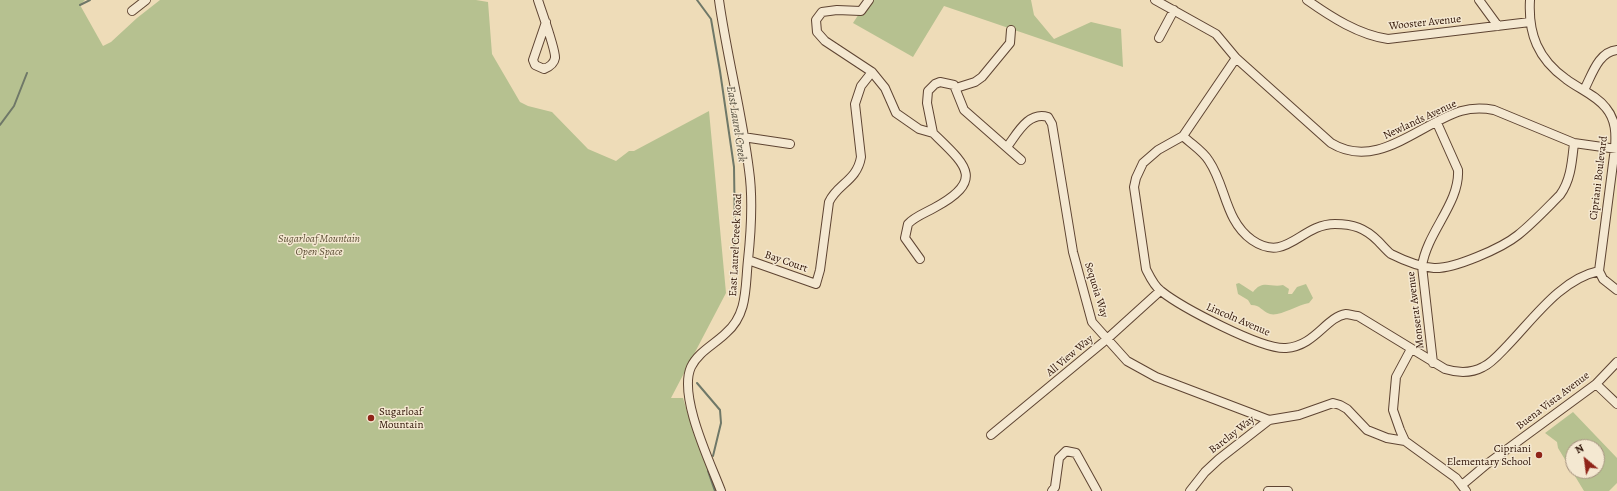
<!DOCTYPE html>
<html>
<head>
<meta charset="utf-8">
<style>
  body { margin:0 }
  #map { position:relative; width:1617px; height:491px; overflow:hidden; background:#eedcb8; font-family:Alegreya,serif }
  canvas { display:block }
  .north { position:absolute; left:1565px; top:439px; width:40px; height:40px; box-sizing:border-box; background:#f4e8d1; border:1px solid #a5927f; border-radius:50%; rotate:331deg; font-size:11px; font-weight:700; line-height:16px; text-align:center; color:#2e1205 }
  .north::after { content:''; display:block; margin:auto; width:14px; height:18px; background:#8f2418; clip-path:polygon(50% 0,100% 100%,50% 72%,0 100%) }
</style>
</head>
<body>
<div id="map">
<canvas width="1617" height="491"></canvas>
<div class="north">N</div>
</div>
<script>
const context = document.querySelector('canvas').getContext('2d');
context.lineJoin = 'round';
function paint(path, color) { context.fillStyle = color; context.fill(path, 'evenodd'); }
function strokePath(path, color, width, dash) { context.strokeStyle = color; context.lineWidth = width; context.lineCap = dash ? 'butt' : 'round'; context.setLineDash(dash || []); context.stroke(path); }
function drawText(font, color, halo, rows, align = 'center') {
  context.font = font + ' Alegreya,serif'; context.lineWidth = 3; context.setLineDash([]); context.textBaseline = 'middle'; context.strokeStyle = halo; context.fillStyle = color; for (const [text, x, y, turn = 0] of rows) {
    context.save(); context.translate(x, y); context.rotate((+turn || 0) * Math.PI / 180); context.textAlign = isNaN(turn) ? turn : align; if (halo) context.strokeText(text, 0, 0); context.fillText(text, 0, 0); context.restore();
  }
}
const green = new Path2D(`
  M0 0H85L80 5 103 46 111 42 137 18 160 0H476L488 2 492 54 520 102 528 106 552 112 588 149 616 161 629 151H634L709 111 726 293 671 398H683L695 437 719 491H0Z
  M868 0H1031L1034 15 1054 39 1091 22 1121 29 1123 67 944 6 913 57 853 23Z
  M1239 283 1253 292C1263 279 1270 288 1283 285L1289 289 1288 294H1292L1297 287 1306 284 1313 298 1309 303C1297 305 1279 317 1270 314 1261 311 1261 305 1251 305L1248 300 1238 294 1236 284Z
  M1573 412 1617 458V483L1609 491H1584L1558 448 1557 442 1545 433ZM1573 447H1597V471H1573Z`);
const stream = new Path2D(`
  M697 0 711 19 720 71 734 167 735 235 733 256
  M80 5 90 0
  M0 125 14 106 27 73
  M697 383 720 410 721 423 713 456
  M708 471 715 491`);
const minor = new Path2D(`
  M538 0C541 10 556 50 555 58 554 64 549 67 544 69L535 65 533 60 546 22
  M719 0C727 57 742 113 749 170 753 198 751 232 748 260 745 287 748 314 726 333 715 344 698 352 691 367 678 396 710 462 721 491
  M869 0 861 11 837 10 822 12 816 20 817 32 825 41 872 72 885 88 896 113 919 129 933 133 927 103 928 91 935 84 940 82 954 85 964 110 1021 160
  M1155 0 1216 34 1236 58 1331 143C1377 171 1419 124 1461 111 1472 108 1483 108 1494 110L1574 143 1617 149
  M1307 0C1331 17 1359 35 1388 39L1530 22
  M1479 0 1498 26
  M1530 0C1528 34 1538 59 1566 79 1579 89 1596 95 1606 108 1616 120 1616 134 1615 148L1599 271 1603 279 1617 290
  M132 11 146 0
  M1159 38 1174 10
  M1236 58 1183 136 1158 150 1143 163 1136 178 1134 187 1146 269C1150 277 1154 286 1161 291 1181 307 1262 350 1286 348 1315 346 1326 317 1346 314 1349 314 1354 316 1358 316L1445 369C1458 373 1470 374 1483 367 1492 363 1501 352 1508 345 1534 318 1561 279 1599 271
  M956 88 975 82 982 77 1010 43 1011 30
  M1584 90C1592 75 1598 52 1617 50
  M1183 136C1191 144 1203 151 1209 161 1226 186 1225 221 1252 240 1287 264 1300 224 1335 224 1353 224 1365 228 1378 241 1382 245 1387 251 1391 254 1403 260 1421 267 1434 268 1454 269 1502 248 1518 235 1533 223 1546 209 1560 195 1571 180 1572 161 1574 143
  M743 137 790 144
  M1007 147C1017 134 1028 111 1048 117L1052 124 1073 252 1092 322 1127 361 1156 377 1269 420
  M920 259 905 238 908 224C914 217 925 213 934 208 986 180 966 165 933 133
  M748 260 816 284 820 270 829 202C837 184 857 181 861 157L855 104 861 86 872 72
  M1411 349 1396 377 1393 410 1400 430 1405 441 1456 478 1466 491
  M1433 363 1422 266C1427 232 1460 203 1458 170L1437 123
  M1596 384 1617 404
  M991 435 1107 339 1160 291
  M1462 485 1487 464 1596 384 1617 362
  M1052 491 1055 487 1059 458 1066 451 1076 453 1097 491
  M1190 491 1205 472 1219 459 1269 420 1299 415 1333 403 1340 405 1347 409 1367 430 1387 438 1405 441
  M1268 491H1288`);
const markers = [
  [371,418,4,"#8f2418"],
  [1539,455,4,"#8f2418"]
];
const streetNames = [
  ["Wooster Avenue",1425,23,-6],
  ["Newlands Avenue",1420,120,-25],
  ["Cipriani Boulevard",1599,178,-83],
  ["East Laurel Creek Road",736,245,-87],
  ["Bay Court",786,262,19],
  ["Sequoia Way",1096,290,73],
  ["Monserat Avenue",1416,310,-97],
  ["Lincoln Avenue",1238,320,23],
  ["All View Way",1070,356,-40],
  ["Buena Vista Avenue",1553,401,-37],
  ["Barclay Way",1232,435,-38]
];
const parkNames = [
  ["Sugarloaf Mountain",319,239],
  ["Open Space",319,252]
];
const poiNames = [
  ["Sugarloaf",379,412],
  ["Mountain",379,425],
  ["Cipriani",1531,449,"right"],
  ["Elementary School",1531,462,"right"]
];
const waterNames = [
  ["East Laurel Creek",736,124,81]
];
paint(green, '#b6c190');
strokePath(stream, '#6f7868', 2);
strokePath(minor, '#5e4432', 10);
strokePath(minor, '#f4e8d1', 8);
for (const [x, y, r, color] of markers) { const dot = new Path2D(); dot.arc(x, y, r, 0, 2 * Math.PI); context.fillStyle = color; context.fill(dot); strokePath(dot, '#f4e8d1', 1.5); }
drawText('11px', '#2e1205', '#f4e8d1', streetNames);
drawText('italic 11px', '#5e4f36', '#f4e8d1', parkNames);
drawText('11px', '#2e1205', '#f4e8d1', poiNames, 'left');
drawText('italic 12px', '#544e3f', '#f4e8d1', waterNames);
</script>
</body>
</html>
